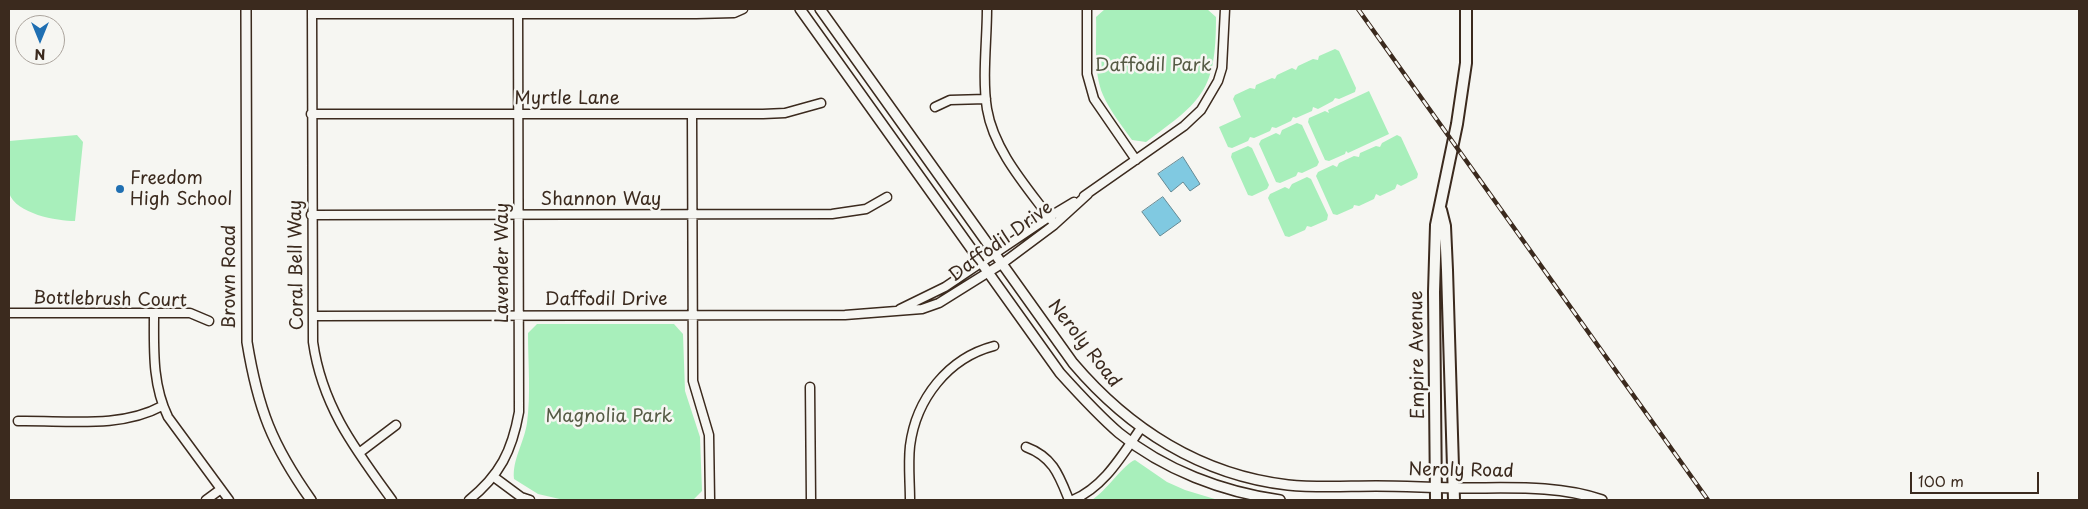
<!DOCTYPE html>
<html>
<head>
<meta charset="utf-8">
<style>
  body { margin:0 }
  #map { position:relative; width:2088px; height:509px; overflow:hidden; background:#f6f6f2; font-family:"Playpen Sans",sans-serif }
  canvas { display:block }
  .frame { position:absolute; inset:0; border:10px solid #3b2a1e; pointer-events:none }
  .north { position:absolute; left:15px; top:15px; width:50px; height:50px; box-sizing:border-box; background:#f6f6f2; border:1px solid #aba49d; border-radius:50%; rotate:180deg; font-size:14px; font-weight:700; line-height:20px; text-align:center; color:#3b2a1e }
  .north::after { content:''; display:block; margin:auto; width:18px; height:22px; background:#1f6fb2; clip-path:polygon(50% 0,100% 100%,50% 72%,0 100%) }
  .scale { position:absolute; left:1910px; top:472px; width:129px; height:22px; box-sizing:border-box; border:2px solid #3b2a1e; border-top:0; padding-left:6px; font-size:15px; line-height:18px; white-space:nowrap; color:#3b2a1e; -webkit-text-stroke:4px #f6f6f2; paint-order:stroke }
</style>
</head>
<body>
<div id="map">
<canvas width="2088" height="509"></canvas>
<div class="frame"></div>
<div class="north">N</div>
<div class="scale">100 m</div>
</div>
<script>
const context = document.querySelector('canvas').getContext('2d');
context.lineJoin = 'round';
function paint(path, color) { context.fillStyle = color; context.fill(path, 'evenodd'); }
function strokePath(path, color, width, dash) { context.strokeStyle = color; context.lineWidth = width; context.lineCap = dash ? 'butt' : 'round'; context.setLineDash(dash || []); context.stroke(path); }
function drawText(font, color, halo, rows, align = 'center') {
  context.font = font + ' "Playpen Sans",sans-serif'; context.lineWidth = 5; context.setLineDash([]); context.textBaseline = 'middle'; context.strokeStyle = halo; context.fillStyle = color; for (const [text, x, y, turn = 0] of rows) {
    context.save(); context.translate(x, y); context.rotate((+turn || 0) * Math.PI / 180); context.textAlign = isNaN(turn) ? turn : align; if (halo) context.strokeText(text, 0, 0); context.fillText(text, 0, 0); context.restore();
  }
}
const green = new Path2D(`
  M1105 9H1207L1216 17C1216 91 1203 100 1146 142L1132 140C1122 126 1110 111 1103 95 1093 71 1097 42 1096 17Z
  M1335 49 1339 51 1356 88 1355 92 1339 99 1335 98 1333 101 1318 109 1313 107 1312 111 1296 118 1293 117 1291 121 1276 128 1272 127 1270 131 1254 138 1250 137 1248 141 1232 148 1228 147 1219 127 1241 117 1233 99 1235 95 1250 88 1255 89 1256 85 1272 78 1275 79 1277 75 1292 68 1296 70 1298 66 1313 59 1318 60 1319 56Z
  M1369 91 1389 134 1348 153 1346 151 1345 154 1329 161 1325 160 1308 122 1309 118 1325 111 1329 113 1328 110Z
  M1297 123 1302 125 1319 162 1317 166 1302 173 1298 172 1296 176 1280 183 1276 182 1259 144 1261 140 1276 133 1280 135 1282 130Z
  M77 135 83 142 75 221C57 221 16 214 9 193 6 184 9 153 9 141Z
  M1397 135 1401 137 1418 174 1417 178 1401 186 1397 184 1395 189 1380 196 1376 194 1374 199 1359 206 1354 205 1353 208 1337 215 1333 214 1316 176 1318 172 1333 165 1337 167 1339 163 1354 156 1359 157 1360 153 1376 146 1380 147 1382 143Z
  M1248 146 1252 148 1269 185 1267 189 1252 196 1248 195 1231 157 1232 153Z
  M1307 177 1311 179 1328 215 1327 220 1311 227 1307 226 1305 230 1289 237 1285 236 1268 198 1270 194 1285 187 1289 189 1292 184Z
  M537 324H674L683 334 685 391 700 437 702 491 693 500H564L538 494 514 479C512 460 524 443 527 423 531 394 528 363 528 333Z
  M1135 460 1167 482 1185 490 1218 500H1092C1106 491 1125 463 1135 460Z`);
const water = new Path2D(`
  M1183 157 1200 184 1190 191 1183 182 1171 192 1158 174Z
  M1163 197 1181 221 1160 236 1142 212Z`);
const minor = new Path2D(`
  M312 9 313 342C322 406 355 449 392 500
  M987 9C987 40 982 78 987 109 994 151 1027 187 1052 221
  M1087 9V74L1094 99 1136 160
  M312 14H696L734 13 743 9
  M935 107 950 100 986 99
  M311 114H763L785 113 821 103
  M692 114 693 381 709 435 710 500
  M1084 196 1184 126 1201 110 1218 81 1222 68 1225 9
  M311 215 832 214 866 209 887 197
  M900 309 945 287 1049 217 1074 202
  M9 313H190L209 321
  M154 314C154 349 152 384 168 417L229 500
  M313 316 845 315 922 309 939 303 1003 263 1054 225 1088 194
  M810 387 811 500
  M18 421C65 420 120 429 162 406
  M1026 447C1053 457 1059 475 1069 500
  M359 453 396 425
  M494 477 521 497 530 500
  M206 500 221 489
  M469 500C500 475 512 451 519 412L518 9
  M910 500C910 483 908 464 910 446 916 399 948 358 994 346
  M1073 500C1105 486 1122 455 1141 428`);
const tertiary = new Path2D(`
  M246 9 247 342C258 409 272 445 311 500
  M800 9 1060 373C1079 394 1098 415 1119 433 1164 470 1223 492 1280 500
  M820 9 1073 363C1129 429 1201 475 1288 485 1317 488 1347 486 1376 486 1406 486 1436 488 1466 488 1511 488 1559 485 1602 500`);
const secondary = new Path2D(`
  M1441 210 1445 226 1447 270 1454 500
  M1436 500 1434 292 1436 225 1457 124 1466 63V9`);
const rail = new Path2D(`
  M1358 9 1708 500`);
const markers = [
  [120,189,5,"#1f6fb2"]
];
const parkNames = [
  ["Daffodil Park",1153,66],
  ["Magnolia Park",609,417]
];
const streetNames = [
  ["Myrtle Lane",567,99],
  ["Shannon Way",601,200],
  ["Daffodil Drive",1001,242,-36],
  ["Lavender Way",503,263,-90],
  ["Coral Bell Way",297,265,-91],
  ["Brown Road",230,277,-90],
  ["Bottlebrush Court",110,300,1],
  ["Daffodil Drive",606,300],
  ["Neroly Road",1084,344,52],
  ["Empire Avenue",1418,355,-91],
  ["Neroly Road",1461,471,1]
];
const poiNames = [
  ["Freedom",130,179],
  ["High School",130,200]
];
paint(green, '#a8efbb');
paint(water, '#80c9e1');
strokePath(water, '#648993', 1);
strokePath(minor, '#3b2a1e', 11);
strokePath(tertiary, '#3b2a1e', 12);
strokePath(secondary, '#3b2a1e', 14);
strokePath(minor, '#f6f6f2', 8);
strokePath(tertiary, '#f6f6f2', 9);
strokePath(secondary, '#f6f6f2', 10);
strokePath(rail, '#3b2a1e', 4.5);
strokePath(rail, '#f6f6f2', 2.5, [8]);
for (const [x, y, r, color] of markers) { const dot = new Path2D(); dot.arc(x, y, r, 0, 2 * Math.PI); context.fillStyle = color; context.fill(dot); strokePath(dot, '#f6f6f2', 2); }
drawText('18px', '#565b45', '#f6f6f2', parkNames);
drawText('18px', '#3b2a1e', '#f6f6f2', streetNames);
drawText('18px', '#3b2a1e', '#f6f6f2', poiNames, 'left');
</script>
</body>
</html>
